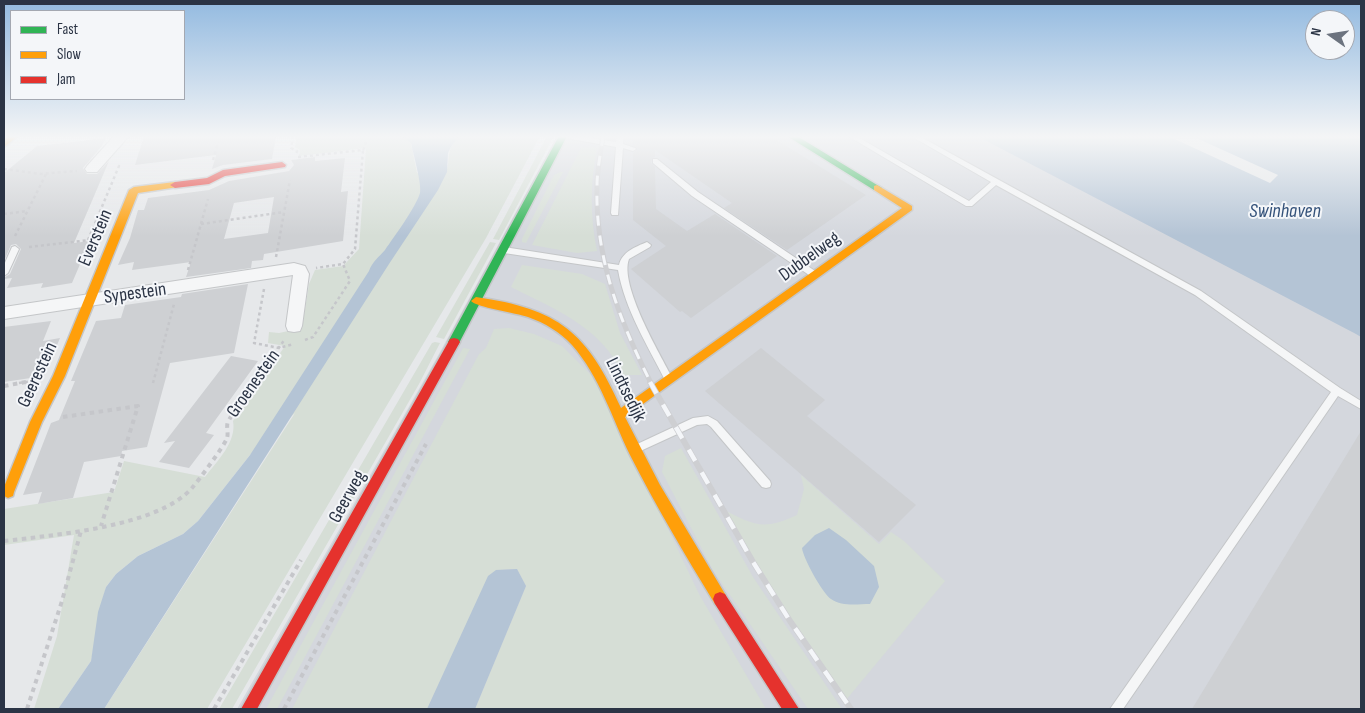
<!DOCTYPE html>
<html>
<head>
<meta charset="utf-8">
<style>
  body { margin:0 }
  #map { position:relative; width:1365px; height:713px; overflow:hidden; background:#e6e8ea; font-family:"Sofia Sans Condensed",sans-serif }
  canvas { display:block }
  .frame { position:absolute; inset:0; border:5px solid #2b3445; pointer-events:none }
  .legend { position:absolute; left:10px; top:10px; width:175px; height:90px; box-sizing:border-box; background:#f4f6f9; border:1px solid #a4a8b1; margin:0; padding:6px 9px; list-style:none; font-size:15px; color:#2b3445 }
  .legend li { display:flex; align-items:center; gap:10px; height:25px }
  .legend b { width:25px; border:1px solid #a4a8b1 }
  .north { position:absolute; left:1305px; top:10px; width:50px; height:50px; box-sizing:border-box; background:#f4f6f9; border:1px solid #a4a8b1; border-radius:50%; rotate:283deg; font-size:14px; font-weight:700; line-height:20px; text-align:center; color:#2b3445 }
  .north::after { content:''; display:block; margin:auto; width:18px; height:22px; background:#6c737f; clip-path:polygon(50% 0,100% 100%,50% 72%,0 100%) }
</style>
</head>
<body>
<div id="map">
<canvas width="1365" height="713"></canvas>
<div class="frame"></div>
<ul class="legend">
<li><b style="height:6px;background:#30b455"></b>Fast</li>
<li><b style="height:6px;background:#ff9f0a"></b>Slow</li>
<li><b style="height:6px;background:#e5322d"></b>Jam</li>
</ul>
<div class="north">N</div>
</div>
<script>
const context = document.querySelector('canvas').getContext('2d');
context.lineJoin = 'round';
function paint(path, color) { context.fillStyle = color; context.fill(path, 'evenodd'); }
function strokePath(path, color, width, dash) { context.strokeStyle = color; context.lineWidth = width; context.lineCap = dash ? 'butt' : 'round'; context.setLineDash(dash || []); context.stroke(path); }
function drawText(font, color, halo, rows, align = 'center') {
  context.font = font + ' "Sofia Sans Condensed",sans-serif'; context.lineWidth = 4; context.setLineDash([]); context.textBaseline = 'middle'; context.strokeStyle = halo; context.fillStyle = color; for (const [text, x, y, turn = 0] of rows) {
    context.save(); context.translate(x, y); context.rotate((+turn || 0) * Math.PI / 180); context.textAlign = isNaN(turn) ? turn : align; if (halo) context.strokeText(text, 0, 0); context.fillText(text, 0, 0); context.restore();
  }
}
const built = new Path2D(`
  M557 136H1361V709H237L440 352Z`);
const green = new Path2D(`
  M296 136H401L411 143 417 173 443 178C453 163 443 152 459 136H540L486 238 207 709H104L295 413 250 455 198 521 183 534 138 556 116 574 106 587 91 661 58 709H34L57 636 74 535 4 545V509L114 492 124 461 205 477C217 461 237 442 233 421L285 346 268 343 269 332 279 333 302 328 309 284 315 270 343 266 359 249 366 148 299 156 300 150 295 147Z
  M547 136H554L499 240 493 239Z
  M594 147 597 149C590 182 590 218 597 251L577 253 532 245 581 148Z
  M560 172H563L526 243 522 242V239L554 175Z
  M490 242 496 243 444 339 436 337Z
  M522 265 582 274 605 284 620 333 642 375H623C603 328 553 308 511 287Z
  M509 328 534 334 562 346 598 382 699 594 766 709H475L526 586 517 569 496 570 427 709H292L479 354 486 348 494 329Z
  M435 342 440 343 419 384 232 709H219L432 343Z
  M463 348 470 349 277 709H266Z
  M681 448 753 577 842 709H808L713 570 662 472 665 456Z
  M801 475 879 544 891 532 904 541 945 581 846 700 769 594 720 508C753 524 761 532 797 515L804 489Z`);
const water = new Path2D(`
  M401 136H459L451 147 448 153 447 172 438 190 389 264 104 709H58L91 661 98 612 106 587 116 574 138 556 183 534 198 521 250 455 369 271C372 262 379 257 385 250 394 237 416 207 420 193 422 184 413 153 411 143Z
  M977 136 1361 137V337L1356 334Z
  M829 528 846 540 874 566 879 587 870 604C858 604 842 607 831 599 823 594 803 558 802 548L815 535Z
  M517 569 526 586 475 709H427L488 576 496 570Z`);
const pier = new Path2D(`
  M1168 136H1192L1278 175 1270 183Z`);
const building = new Path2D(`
  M144 136H276L272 159 223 165 212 169 216 155 135 165Z
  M633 136H770L866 195 787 250 724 208 732 203 655 150V157L652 158 651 163 655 167 656 209 687 231 715 214 777 256 691 318 682 311 680 312 631 269 666 246 633 220V153L638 149 633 145Z
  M106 138 102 146 83 168 87 174H97L109 161 74 243 90 241 72 283 41 288 43 283 7 288 12 278 4 279V278L10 274 21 249 16 244 11 245 4 261V173L37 146Z
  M315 157V161L345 158 341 192 348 191 343 241 264 254 263 260 252 261 251 268 186 277 191 262 132 270 134 262 118 265 130 238 138 210H144L148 198 209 190 229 181 289 171 294 165 291 160ZM274 197 268 233 224 239 234 203Z
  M248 284 234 353 170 363 147 447 122 451 121 456 84 462 73 498 38 504 42 492 23 495 51 423 59 420 75 381H71L96 321 121 318 125 305 181 297 182 294Z
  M51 321 43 341 60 338 44 376 4 382V327Z
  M761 348 825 400 807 416 916 505 879 542 705 391Z
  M231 356 258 361 206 433 214 435 189 468 159 462 175 441 164 443Z
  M1361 431V709H1192Z`);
const pathFar1 = new Path2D(`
  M293 136 291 148 297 151 296 154
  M363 150 366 145 364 136
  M298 157 363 150 355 249 343 264 316 268
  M213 160 220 136
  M4 169 41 174 77 171
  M4 214 27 211
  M201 224 284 212
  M15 236 46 174
  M88 240 119 166H116
  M29 247 90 240
  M276 257 290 180
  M188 270 208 199
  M264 289 254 343 279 348 294 344
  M305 340 313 337 350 281 343 264
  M19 383 33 381
  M153 383 174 304
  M254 383 285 339`);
const path = new Path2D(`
  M4 386 26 382
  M63 417 138 406 101 526
  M4 541C53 535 158 527 192 488 198 481 225 445 227 438 229 432 225 425 229 420 236 407 246 395 255 382
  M27 709 62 601 81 531
  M214 709 301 560
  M284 709 426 444`);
const lane = new Path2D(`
  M563 136H579L616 142 617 136H623V144L635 148 636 149 633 151 623 148 618 215H612L611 213 616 147 566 138Z
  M848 136H856L969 201 991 182 911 136H919L1201 291 1340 388 1361 401V409L1338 396 1123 709H1110L1331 392 1195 295 996 185 972 206H966Z
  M653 159H657L698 192 818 273 819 275 818 277H812L692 196 653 163Z
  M647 242 651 245 650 247 629 259C619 285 660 354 673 379L672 382H666C648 346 625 310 618 270L504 253 500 250 504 247 619 265C622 252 635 247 647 242Z
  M15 246 19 249 8 273 4 276V265L12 247Z
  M708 416 717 421 770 481 771 484 770 487 766 488 762 487 711 427 707 424 697 425 636 453 633 452 631 449 633 446 693 418Z`);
const street = new Path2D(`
  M114 136H129L97 172H87L85 169 87 166Z
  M294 263 305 266 309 274 302 326 300 331 294 332 288 331 286 326 293 275 4 319V307Z`);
const fast = new Path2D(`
  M559 136H567L458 345H450L448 342Z
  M787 136H797L882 188 880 190H874Z`);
const slow = new Path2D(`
  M8 136H18L4 147V140Z
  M175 182 178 183V187L138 193 65 376 42 422 14 492 13 496 8 498 4 496V487L30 422 53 376 129 190 134 187Z
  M877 185 912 206V210L625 417 660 485 725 594 727 599 725 604 720 606 715 604C685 555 656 506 630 455 612 418 600 377 572 345 560 332 545 323 528 317 517 313 475 307 471 301L476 297C559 309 587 332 621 408L902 208 874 190V186Z`);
const jam = new Path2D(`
  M282 162 286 165 285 167 225 176 209 184 175 188 170 185 175 182 207 178 223 170Z
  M454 338 458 339 460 342 257 709H241L450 339Z
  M720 592 725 594 799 709H782L715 604 713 599 715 594Z`);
const railFar1 = new Path2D(`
  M603 136C601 152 597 169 597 186 595 257 619 320 651 383`);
const rail = new Path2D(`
  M650 382 753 562 790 621 851 709`);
const streetNames = [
  ["Everstein",96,238,-67],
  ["Dubbelweg",810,257,-36],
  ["Sypestein",135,294,-8],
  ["Geerestein",38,375,-65],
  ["Groenestein",254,384,-55],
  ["Lindtsedijk",625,390,64],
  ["Geerweg",348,497,-61]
];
const waterNames = [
  ["Swinhaven",1285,212]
];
paint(built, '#d4d7dd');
paint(green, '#d6ded6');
paint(water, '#b4c4d5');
paint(pier, '#e6e8ea');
paint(building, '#ced0d3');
strokePath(lane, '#c4c6c8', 2);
strokePath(street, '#c4c6c8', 2);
strokePath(fast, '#c4c6c8', 3);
strokePath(slow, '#c4c6c8', 3);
strokePath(jam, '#c4c6c8', 3);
strokePath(pathFar1, '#c5c6ca', 2.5, [3, 3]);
strokePath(path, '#c5c6ca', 4, [4.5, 4.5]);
paint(lane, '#f5f6f7');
paint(street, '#f5f6f7');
paint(fast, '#30b455');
paint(slow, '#ff9f0a');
paint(jam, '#e5322d');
strokePath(railFar1, '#cecfd2', 5);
strokePath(rail, '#cecfd2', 6);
strokePath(railFar1, '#f4f6f9', 3, [10]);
strokePath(rail, '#f4f6f9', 4.5, [13]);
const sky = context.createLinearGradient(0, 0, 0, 236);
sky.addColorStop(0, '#93bae0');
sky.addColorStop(0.58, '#f4f5f6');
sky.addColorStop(1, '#f4f5f600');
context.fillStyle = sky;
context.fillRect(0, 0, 1365, 236);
drawText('19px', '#2b3445', '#f4f6f9', streetNames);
drawText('italic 20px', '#34527a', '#f4f6f9', waterNames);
</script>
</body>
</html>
